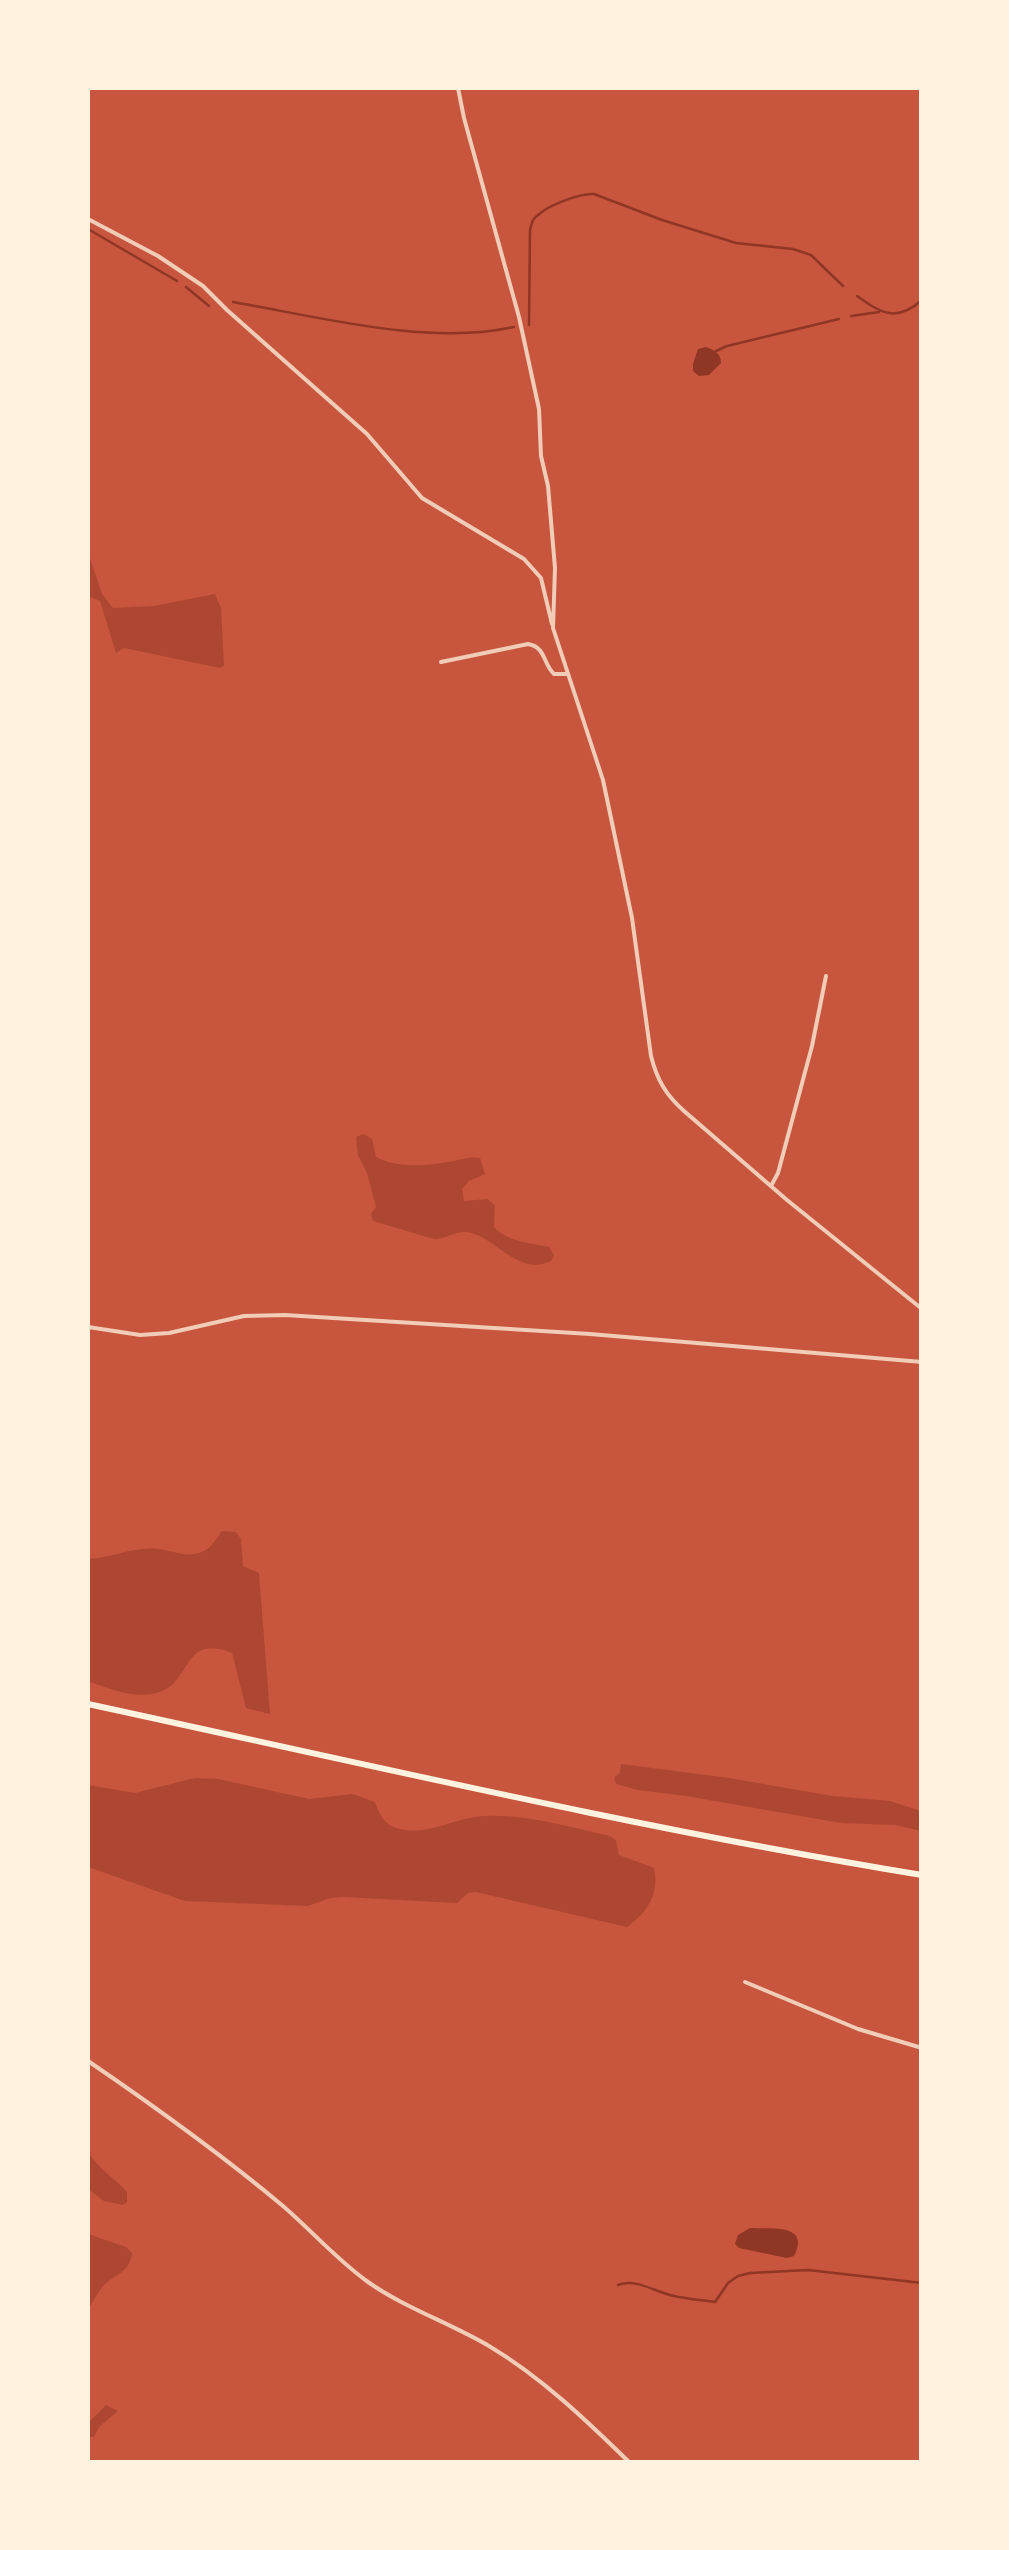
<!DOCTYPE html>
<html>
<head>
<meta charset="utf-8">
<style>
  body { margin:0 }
  #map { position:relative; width:1009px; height:2550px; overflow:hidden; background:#c8553d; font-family:Signika,sans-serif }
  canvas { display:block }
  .frame { position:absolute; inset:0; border:90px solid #fff3e0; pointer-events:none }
</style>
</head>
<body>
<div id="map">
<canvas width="1009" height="2550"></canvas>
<div class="frame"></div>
</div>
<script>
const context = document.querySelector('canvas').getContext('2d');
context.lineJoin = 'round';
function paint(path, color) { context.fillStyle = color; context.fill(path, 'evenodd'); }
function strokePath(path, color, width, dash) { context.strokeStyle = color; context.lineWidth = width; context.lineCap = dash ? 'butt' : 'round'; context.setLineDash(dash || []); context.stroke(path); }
const green = new Path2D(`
  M88 552 102 594 113 608 154 606 215 594 221 608 224 666 220 668 124 648 116 653 100 601 88 596Z
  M364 1134 372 1139 376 1157C395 1168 427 1166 448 1162 460 1160 468 1156 480 1158L485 1174 469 1181 462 1189 464 1201 488 1199 495 1206 494 1227C508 1242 530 1243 549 1247L554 1255 551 1261C546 1263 540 1265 535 1265 509 1263 491 1236 467 1232 455 1231 446 1239 434 1239L373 1221 371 1214 376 1207 367 1173 358 1155 356 1137Z
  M222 1531 236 1532 241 1539 243 1566 259 1573 270 1714 246 1708 232 1653C181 1633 193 1683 157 1693 133 1699 110 1689 88 1681V1559C112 1558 134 1546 159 1549 173 1551 186 1557 199 1553 211 1550 215 1540 222 1531Z
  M621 1764 729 1778 832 1796 890 1801 921 1811V1831L896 1825 841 1823 686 1796 638 1790 616 1784 614 1777 620 1773Z
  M195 1778 218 1779 309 1799 353 1794 375 1802C380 1816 385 1826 400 1829 430 1836 455 1817 485 1816 527 1814 569 1827 610 1836L616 1840 619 1855 654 1868C660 1893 647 1913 627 1927L476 1892 468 1893 457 1903 343 1897 330 1898 308 1906 185 1901 88 1867V1785L135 1793Z
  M88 2152C99 2170 114 2177 127 2192V2202L123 2205 104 2201 88 2189Z
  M88 2234 126 2247 132 2253C130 2272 115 2274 103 2286 97 2293 93 2302 88 2309Z
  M106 2405 118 2411 99 2427 94 2437H88V2423Z`);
const water = new Path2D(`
  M706 347C714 350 721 353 721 363L709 375 699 376 693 371V364L698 349Z
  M750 2228C771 2229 811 2223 794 2256L787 2258 739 2248 735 2244 738 2235Z`);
const stream = new Path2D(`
  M88 229 177 281
  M186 287 209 306
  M857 296C881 313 896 323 922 300
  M233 302C320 317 428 346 514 327
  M851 316 879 312
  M529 325 530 230C532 223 532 219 538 215 549 205 580 193 594 194L662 220 736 243 793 249 811 255 843 286
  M716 351 727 346 839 319
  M618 2285C636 2278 655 2292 674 2296 687 2299 701 2300 715 2302L728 2283 738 2276 750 2273 808 2270 922 2283`);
const minor = new Path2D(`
  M458 88 464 118 519 317 539 409 541 456 548 486 555 568 553 628 603 780 632 918 651 1056C657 1080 666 1095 684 1111L787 1200 922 1309
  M88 219 158 256 203 286 227 310 367 434 422 498 524 559 541 578 552 624
  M441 662 528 644C546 647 543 664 554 674H566
  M771 1186 778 1173 812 1046 826 976
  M88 1327 140 1335 169 1333 244 1316 285 1315 590 1334 922 1362
  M745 1982 858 2029 922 2048
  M88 2061C154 2106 221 2154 283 2206 312 2231 337 2260 368 2282 405 2308 450 2323 489 2346 541 2377 586 2420 629 2462`);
const trunk = new Path2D(`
  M88 1704C365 1764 642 1829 922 1875`);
paint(green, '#ae4732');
paint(water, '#8f3625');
strokePath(stream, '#8f3625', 2.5);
strokePath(minor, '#f1ccb7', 4);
strokePath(trunk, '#fff3e0', 6);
</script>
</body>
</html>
